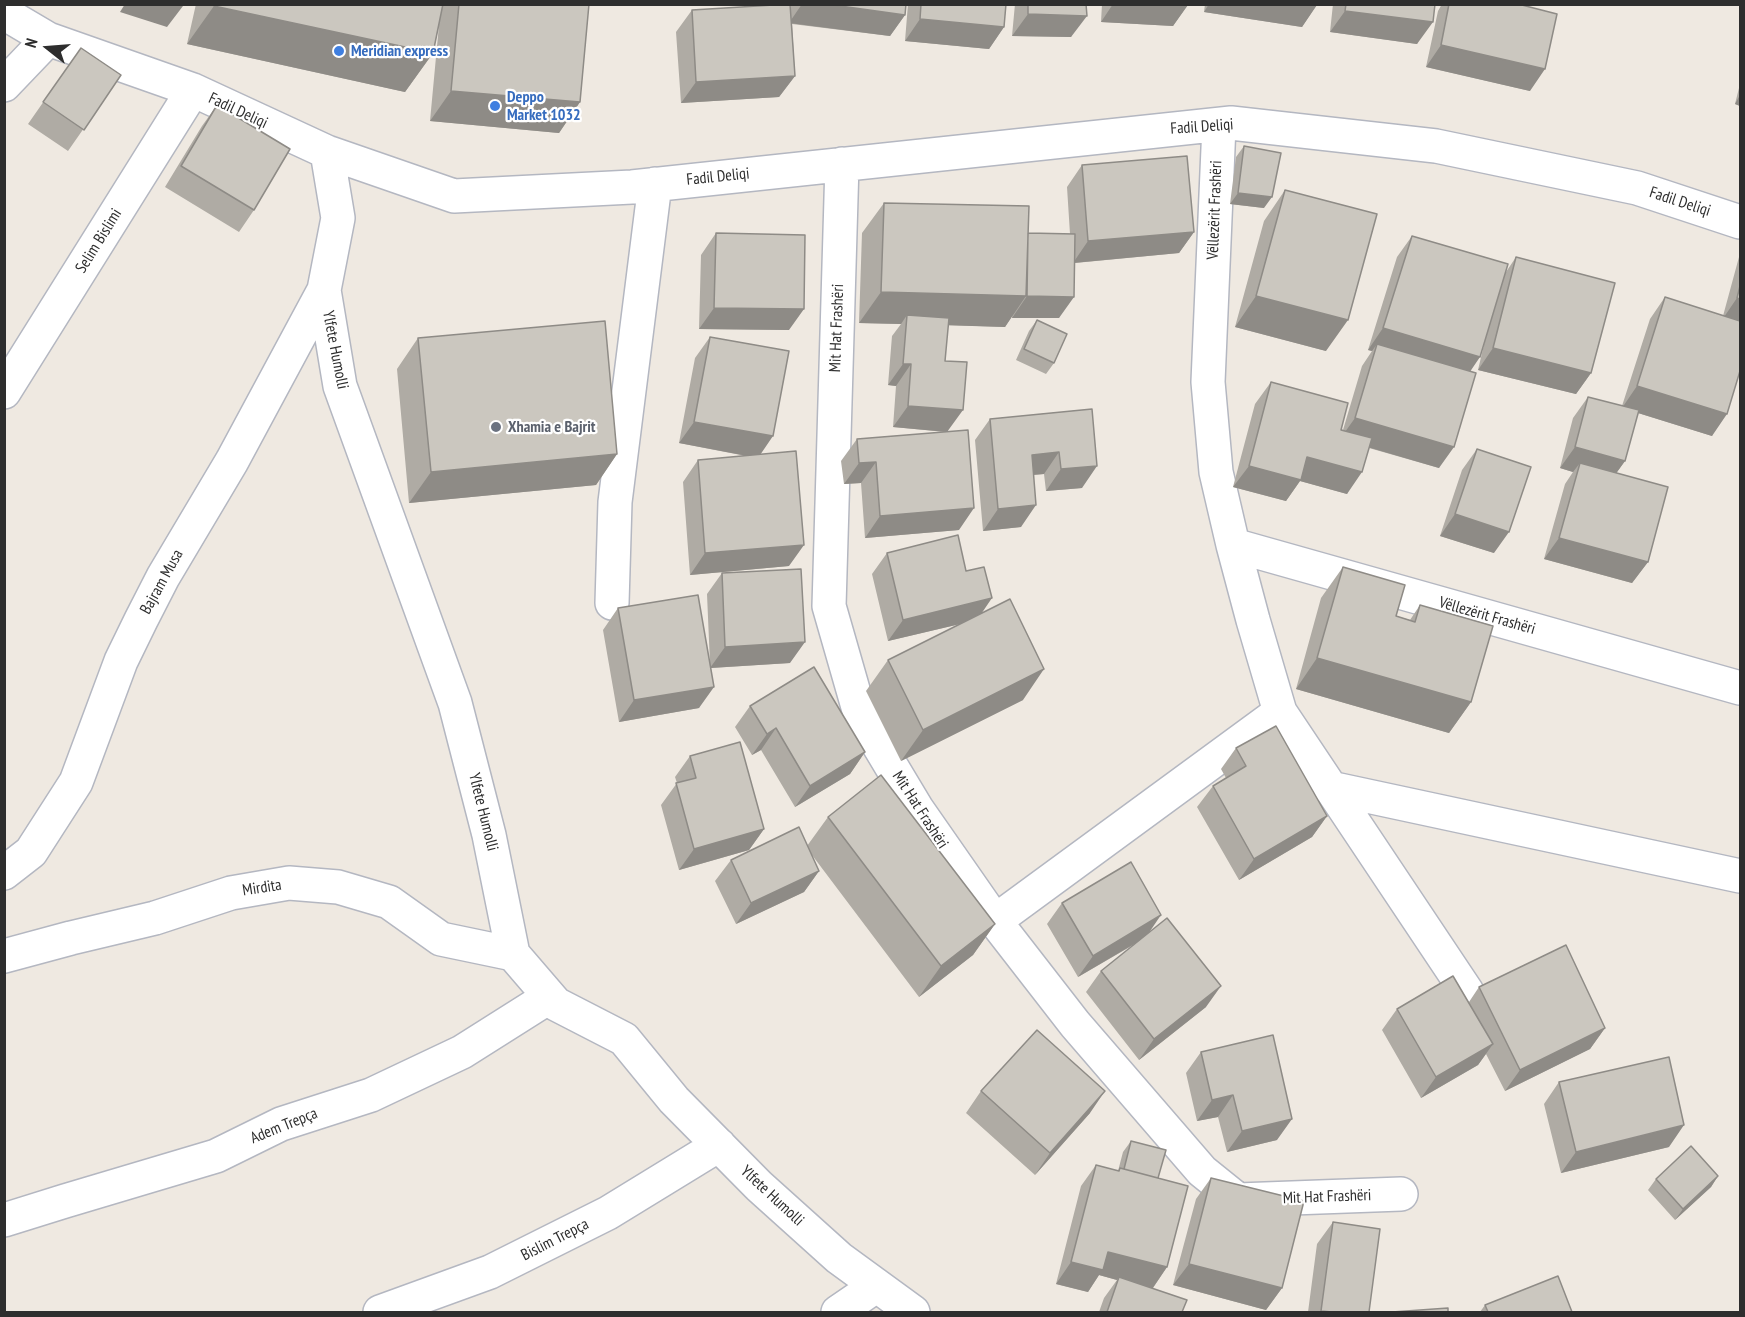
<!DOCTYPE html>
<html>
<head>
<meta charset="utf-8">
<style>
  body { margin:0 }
  #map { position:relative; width:1745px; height:1317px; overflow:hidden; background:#efe9e1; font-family:"PT Sans Narrow",sans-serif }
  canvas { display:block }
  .frame { position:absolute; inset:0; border:6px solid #2e2e2e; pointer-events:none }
  .north { position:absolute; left:18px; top:18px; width:60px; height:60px; -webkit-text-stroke:4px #fff; paint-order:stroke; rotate:287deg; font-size:16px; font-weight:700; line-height:24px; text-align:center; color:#2e2e2e }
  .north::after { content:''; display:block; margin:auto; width:21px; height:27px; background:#2e2e2e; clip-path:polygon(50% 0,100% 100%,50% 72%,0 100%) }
</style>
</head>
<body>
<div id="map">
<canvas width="1745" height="1317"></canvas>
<div class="frame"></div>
<div class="north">N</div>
</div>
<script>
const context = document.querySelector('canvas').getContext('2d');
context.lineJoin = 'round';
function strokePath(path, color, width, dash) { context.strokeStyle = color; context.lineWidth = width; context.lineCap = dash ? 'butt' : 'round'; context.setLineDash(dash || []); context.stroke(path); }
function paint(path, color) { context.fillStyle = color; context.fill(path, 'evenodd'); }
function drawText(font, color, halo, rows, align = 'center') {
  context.font = font + ' "PT Sans Narrow",sans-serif'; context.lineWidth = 4.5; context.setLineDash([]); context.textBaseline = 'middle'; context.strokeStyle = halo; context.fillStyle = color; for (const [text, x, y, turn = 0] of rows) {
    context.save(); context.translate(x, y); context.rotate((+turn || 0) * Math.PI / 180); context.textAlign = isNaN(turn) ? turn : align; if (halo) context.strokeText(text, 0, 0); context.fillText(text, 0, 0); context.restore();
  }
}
const minor = new Path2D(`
  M4 13 48 39 193 90 327 152 454 196 632 187 1231 123 1436 146 1637 188 1740 222
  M4 85 48 39
  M1219 125 1208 382 1216 472 1233 545 1253 620 1280 712 1467 992
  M327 152 338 218 324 290 340 386 455 703 489 835 513 954 556 1004 624 1039 674 1100 759 1186 839 1258 913 1312
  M842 164 829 606 860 714 917 809 995 921 1075 1024 1202 1171 1238 1200 1401 1194
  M4 392 193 90
  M1233 545 1740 688
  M612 603 615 502 655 184
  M1330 788 1740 876
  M4 873 31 852 76 782 121 661 141 620 163 577 232 461 324 290
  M995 921 1280 712
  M4 956 71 938 155 918 231 893 289 883 338 887 389 902 441 939 513 954
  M4 1220 65 1201 216 1156 281 1124 371 1095 462 1052 549 997
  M380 1312 490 1272 608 1213 719 1145
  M838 1312 876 1286`);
const wall = new Path2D(`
  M196 4H589L580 102 559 133 430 121 439 25 433 53 405 92 187 44Z
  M791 4H906L905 15 890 36 792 24 795 76 779 97 681 103 676 32 692 10 791 8Z
  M908 4H1006L1004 27 989 49 905 41Z
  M1015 4H1086L1071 37 1012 36Z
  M1102 4H1188L1173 26 1101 22Z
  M1205 4H1317L1302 27 1204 12Z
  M1333 4H1435L1417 44 1330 32Z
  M1442 4H1518L1530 91 1426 67 1438 11Z
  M81 48 121 75 68 151 28 124Z
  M1740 84V106L1735 104Z
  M217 105 254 210 239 232 165 187 202 126Z
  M1244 146 1264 208 1230 204 1236 157Z
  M1082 165 1194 232 1179 253 1075 263 1059 318H1012V316L1005 327 948 325 945 361 948 432 959 530 865 538 861 483 844 484 841 461 857 439 946 432 893 427 896 386 888 385 892 336 901 324 859 323 862 233 884 203 1028 233 1070 234 1067 187Z
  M1285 190 1326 351 1235 327 1264 221Z
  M716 233 789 330 699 329 701 255Z
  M1412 236 1506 272 1516 257 1591 373 1576 394 1478 370 1486 336 1470 372 1439 468 1369 448 1347 494 1300 481 1286 501 1233 487 1255 404 1271 382 1343 430 1362 366 1372 351 1368 350 1397 257Z
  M1740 254V371L1712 436 1638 413 1625 461 1616 473 1648 562 1632 583 1544 559 1565 484 1573 472 1560 468 1573 418 1588 397 1622 406 1650 319 1665 297 1723 316 1739 257Z
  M1037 320 1054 363 1046 374 1016 360 1029 331Z
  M710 337 760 454 789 566 690 575 683 482 698 460 746 456 679 443 695 358Z
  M418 338 617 454 596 485 409 503 397 369Z
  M1092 409 1082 488 1046 491 1044 474 1034 475 1021 527 983 531 975 440 990 419Z
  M1477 449 1494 553 1440 536 1462 470Z
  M887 553 966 571 982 613 1023 700 901 761 866 691 888 660 960 624 888 641 872 574Z
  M1343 567 1396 616 1410 620 1420 605 1471 702 1449 733 1296 689 1321 598Z
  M722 573 790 663 711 668 699 708 619 722 603 630 618 608 710 664 707 594Z
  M750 706 865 752 850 774 795 807 761 750 752 755 735 727Z
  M1236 748 1327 816 1312 837 1239 880 1197 807 1213 786 1226 778 1221 769Z
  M690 756 764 829 749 850 679 870 661 805 677 783 675 777Z
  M828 817 995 924 973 955 919 997 812 855 819 871 804 892 736 924 715 881 731 860 807 846Z
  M1062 903 1150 931 1206 1007 1139 1060 1086 992 1101 971 1135 944 1078 977 1047 924Z
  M1479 987 1605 1028 1590 1049 1505 1091 1486 1054 1478 1065 1421 1098 1382 1030 1397 1009 1469 1002Z
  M1201 1052 1277 1140 1227 1152 1218 1117 1197 1121 1186 1073Z
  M1559 1082 1669 1147 1561 1173 1544 1104Z
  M981 1091 1090 1113 1035 1175 966 1113Z
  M1131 1141 1158 1178 1167 1267 1153 1288 1182 1312H1099L1104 1298 1117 1280 1099 1275 1088 1292 1056 1284 1081 1186 1096 1165 1118 1171 1123 1152Z
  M1718 1176 1711 1187 1675 1220 1648 1190 1656 1179Z
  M1211 1178 1282 1288 1266 1310 1173 1285 1196 1199Z
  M1333 1222 1369 1312H1308L1317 1244Z
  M1485 1305 1572 1312H1480Z`);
const shadedWall = new Path2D(`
  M125 4H179L183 6 167 27 120 12Z
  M802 4H826L905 15 890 36 789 23Z
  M1113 4 1188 5 1173 26 1101 22Z
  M1209 4H1311L1317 5 1302 27 1204 12Z
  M214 6 433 53 405 92 187 44Z
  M1345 11 1433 22 1417 44 1330 32Z
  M1028 14 1087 16 1071 37 1012 36Z
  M920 19 1004 27 989 49 905 41Z
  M1441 45 1545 69 1530 91 1426 67Z
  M795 76 779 97 681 103 696 82Z
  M451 91 580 102 559 133 430 121Z
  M1740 95V106L1735 104Z
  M1238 193 1272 197 1264 208 1230 204Z
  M1194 232 1179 253 1073 263 1088 241Z
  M881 292 1026 296 1005 327 906 324 907 315 901 324 859 323Z
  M1027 296 1074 297 1059 318H1012Z
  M1256 296 1348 320 1326 351 1235 327Z
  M1737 298 1740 299V325L1722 320Z
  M714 308 804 309 789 330 699 329Z
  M1383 328 1480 357 1465 379 1377 344 1372 351 1368 350Z
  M1493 348 1591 373 1576 394 1478 370Z
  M903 364H911L896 386 888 385Z
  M1637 386 1727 414 1712 436 1622 408Z
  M908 406 963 410 947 432 893 427Z
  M1355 418 1454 447 1439 468 1340 439Z
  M694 422 773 436 758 458 679 443Z
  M1575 447 1625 461 1610 482 1580 463 1573 472 1560 468Z
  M1059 452 1044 474 1017 476 1032 455Z
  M617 454 596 485 409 503 431 472Z
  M1307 457 1362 472 1347 494 1300 481 1286 501 1233 487 1249 466Z
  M876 462 861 483 844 484 859 463Z
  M1097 466 1082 488 1046 491 1061 469Z
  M1036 505 1021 527 983 531 998 509Z
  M974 508 959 530 865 538 880 516Z
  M1455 514 1509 532 1494 553 1440 536Z
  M1559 538 1648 562 1632 583 1544 559Z
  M804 545 789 566 690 575 705 553Z
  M992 598 977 620 888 641 903 620Z
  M805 642 790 663 710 668 725 647Z
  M1317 658 1471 702 1449 733 1296 689Z
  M1044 669 1023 700 901 761 923 730Z
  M714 687 699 708 619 722 634 700Z
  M776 728 761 750 752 755 767 734Z
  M865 752 850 774 795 807 810 786Z
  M1327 816 1312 837 1239 880 1254 859Z
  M764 829 749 850 679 870 694 849Z
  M819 871 804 892 736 924 751 903Z
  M1161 915 1146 937 1078 977 1093 956Z
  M995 924 973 955 919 997 941 966Z
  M1221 986 1206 1007 1139 1060 1154 1039Z
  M1605 1028 1590 1049 1505 1091 1520 1070Z
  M1493 1044 1478 1065 1421 1098 1436 1077Z
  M1105 1091 1090 1113 1035 1175 1050 1153Z
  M1233 1095 1218 1117 1197 1121 1212 1100Z
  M1292 1119 1277 1140 1227 1152 1242 1131Z
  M1684 1125 1669 1147 1561 1173 1576 1152Z
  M1718 1176 1711 1187 1675 1220 1683 1209Z
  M1108 1252 1167 1267 1152 1289 1119 1277 1117 1280 1099 1275 1088 1292 1056 1284 1071 1262Z
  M1189 1264 1282 1288 1266 1310 1173 1285Z`);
const building = new Path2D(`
  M215 4H443L433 53 214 6Z
  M459 4H589L580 102 451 91Z
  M790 4 795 76 696 82 692 10Z
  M826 4H906L905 15Z
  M921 4H1006L1004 27 920 19Z
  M1028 4H1086L1087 16 1028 14Z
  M1346 4H1435L1433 22 1345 11Z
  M1449 4H1518L1557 14 1545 69 1441 45Z
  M81 48 121 75 84 130 43 102Z
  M217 105 290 149 254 210 181 166Z
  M1244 146 1281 153 1272 197 1238 193Z
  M1187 156 1194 232 1088 241 1082 165Z
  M1285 190 1377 214 1348 320 1256 296Z
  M884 203 1029 206 1026 296 881 292Z
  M716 233 805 235 804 309 714 308Z
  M1028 233 1075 234 1074 297 1027 296Z
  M1412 236 1508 264 1480 357 1383 328Z
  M1516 257 1615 283 1591 373 1493 348Z
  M1740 286V299L1737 298Z
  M1665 297 1740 321V371L1727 414 1637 386Z
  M907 315 949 318 945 361 967 362 963 410 908 406 911 364H903Z
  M1037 320 1067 334 1054 363 1024 349Z
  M605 321 617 454 431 472 418 338Z
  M710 337 789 351 773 436 694 422Z
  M1377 344 1476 373 1454 447 1355 418Z
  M1271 382 1348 403 1341 430 1372 438 1362 472 1307 457 1301 480 1249 466Z
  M1588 397 1639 410 1625 461 1575 447Z
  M1092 409 1097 466 1061 469 1059 452 1032 455 1036 505 998 509 990 419Z
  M968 430 974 508 880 516 876 462 859 463 857 439Z
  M1477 449 1531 467 1509 532 1455 514Z
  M796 451 804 545 705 553 698 460Z
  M1580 463 1668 487 1648 562 1559 538Z
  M958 535 966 571 984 567 992 598 903 620 887 553Z
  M1343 567 1405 585 1396 616 1415 622 1420 605 1493 626 1471 702 1317 658Z
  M801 569 805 642 725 647 722 573Z
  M698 595 714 687 634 700 618 608Z
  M1010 599 1044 669 923 730 888 660Z
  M814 667 865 752 810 786 776 728 767 734 750 706Z
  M1276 726 1327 816 1254 859 1213 786 1246 766 1236 748Z
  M740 742 764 829 694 849 676 783 696 778 690 756Z
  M881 775 995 924 941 966 828 817Z
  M799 827 819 871 751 903 731 860Z
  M1131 862 1161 915 1093 956 1062 903Z
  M1167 918 1221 986 1154 1039 1101 971Z
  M1566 945 1605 1028 1520 1070 1479 987Z
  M1453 976 1493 1044 1436 1077 1397 1009Z
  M1037 1030 1105 1091 1050 1153 981 1091Z
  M1273 1035 1292 1119 1242 1131 1233 1095 1212 1100 1201 1052Z
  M1669 1057 1684 1125 1576 1152 1559 1082Z
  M1131 1141 1166 1150 1158 1178 1124 1169Z
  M1691 1146 1718 1176 1683 1209 1656 1179Z
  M1096 1165 1119 1171 1120 1168 1188 1186 1167 1267 1108 1252 1103 1270 1071 1262Z
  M1211 1178 1304 1201 1282 1288 1189 1264Z
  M1333 1222 1380 1229 1369 1312H1332L1321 1311Z
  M1558 1276 1572 1312H1488L1485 1305Z
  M1119 1277 1187 1300 1182 1312H1107Z
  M1448 1308V1312H1392Z`);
const markers = [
  [339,51,6,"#3f7fe0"],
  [495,106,6,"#3f7fe0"],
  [496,427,6,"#6b7280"]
];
const shopNames = [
  ["Meridian express",351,51],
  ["Deppo",507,97],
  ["Market 1032",507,115]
];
const streetNames = [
  ["Fadil Deliqi",238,111,25],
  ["Fadil Deliqi",1202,127,-4],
  ["Fadil Deliqi",718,177,-6],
  ["Fadil Deliqi",1680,202,18],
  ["Vëllezërit Frashëri",1215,210,-88],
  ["Selim Bislimi",99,241,-58],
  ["Mit Hat Frashëri",837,328,-88],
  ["Ylfete Humolli",335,350,79],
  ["Bajram Musa",162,582,-61],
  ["Vëllezërit Frashëri",1487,616,16],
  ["Mit Hat Frashëri",920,810,57],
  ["Ylfete Humolli",483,812,76],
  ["Mirdita",262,888,-9],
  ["Adem Trepça",284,1126,-22],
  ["Ylfete Humolli",772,1196,43],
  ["Mit Hat Frashëri",1327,1197,-2],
  ["Bislim Trepça",555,1240,-27]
];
const worshipNames = [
  ["Xhamia e Bajrit",508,427]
];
strokePath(minor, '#b4b7c1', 36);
strokePath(minor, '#fff', 33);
paint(wall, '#afaba4');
paint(shadedWall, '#8e8b86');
paint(building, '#cbc7bf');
strokePath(building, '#8e8b86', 1.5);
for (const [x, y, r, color] of markers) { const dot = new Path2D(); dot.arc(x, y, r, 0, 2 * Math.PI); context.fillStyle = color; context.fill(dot); strokePath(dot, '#fff', 2); }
drawText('bold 16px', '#366cbe', '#fff', shopNames, 'left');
drawText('16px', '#2e2e2e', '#fff', streetNames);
drawText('bold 16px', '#5b616d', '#fff', worshipNames, 'left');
</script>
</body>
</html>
